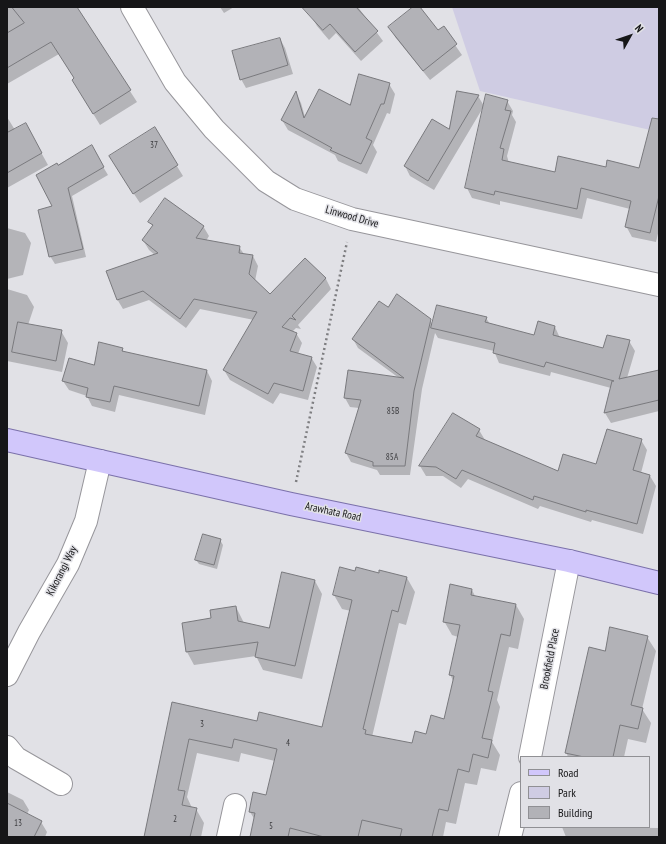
<!DOCTYPE html>
<html>
<head>
<meta charset="utf-8">
<style>
  body { margin:0 }
  #map { position:relative; width:666px; height:844px; overflow:hidden; background:#e1e1e6; font-family:"PT Sans Narrow",sans-serif }
  canvas { display:block }
  .frame { position:absolute; inset:0; border:8px solid #161618; pointer-events:none }
  .legend { position:absolute; left:520px; top:756px; width:130px; height:72px; box-sizing:border-box; background:#e1e1e6; border:1px solid #909094; margin:0; padding:5px 7px; list-style:none; font-size:12px; color:#161618 }
  .legend li { display:flex; align-items:center; gap:8px; height:20px }
  .legend b { width:20px; border:1px solid #909094 }
  .north { position:absolute; left:610px; top:16px; width:40px; height:40px; -webkit-text-stroke:3px #e1e1e6; paint-order:stroke; rotate:50deg; font-size:11px; font-weight:700; line-height:16px; text-align:center; color:#161618 }
  .north::after { content:''; display:block; margin:auto; width:14px; height:18px; background:#161618; clip-path:polygon(50% 0,100% 100%,50% 72%,0 100%) }
</style>
</head>
<body>
<div id="map">
<canvas width="666" height="844"></canvas>
<div class="frame"></div>
<ul class="legend">
<li><b style="height:5px;background:#d1c7fb"></b>Road</li>
<li><b style="height:11px;background:#cfcce3"></b>Park</li>
<li><b style="height:11px;background:#b2b2b7"></b>Building</li>
</ul>
<div class="north">N</div>
</div>
<script>
const context = document.querySelector('canvas').getContext('2d');
context.lineJoin = 'round';
function paint(path, color) { context.fillStyle = color; context.fill(path, 'evenodd'); }
function strokePath(path, color, width, dash) { context.strokeStyle = color; context.lineWidth = width; context.lineCap = dash ? 'butt' : 'round'; context.setLineDash(dash || []); context.stroke(path); }
function drawText(font, color, halo, rows, align = 'center') {
  context.font = font + ' "PT Sans Narrow",sans-serif'; context.lineWidth = 3; context.setLineDash([]); context.textBaseline = 'middle'; context.strokeStyle = halo; context.fillStyle = color; for (const [text, x, y, turn = 0] of rows) {
    context.save(); context.translate(x, y); context.rotate((+turn || 0) * Math.PI / 180); context.textAlign = isNaN(turn) ? turn : align; if (halo) context.strokeText(text, 0, 0); context.fillText(text, 0, 0); context.restore();
  }
}
const green = new Path2D(`
  M452 7H659V132L480 91Z`);
const shadow = new Path2D(`
  M7 7H76L137 102 100 125 80 92 75 79 59 54 7 84Z
  M220 7H234L224 13Z
  M320 7H358L383 41 361 61 336 33 329 40 317 26 311 16Z
  M415 7H419L438 32 443 28 462 55 430 80 395 37 390 27Z
  M280 39 285 48 293 74 246 88 241 79Z
  M389 84 395 94 390 114 387 113 373 145 377 152 367 174 338 161 335 155 288 130 282 120 296 93 301 103 305 117 351 107Z
  M458 92 478 96 484 106 434 190 410 176 405 166 450 131Z
  M507 101 513 111 512 115 516 122 507 156 509 163 556 173 606 168 640 169 659 145V229L656 242 632 237 626 226 630 209 587 198 582 219 500 201V205L472 198 467 188Z
  M7 117 15 130 32 136 48 165 7 188Z
  M154 129 183 176 140 203 116 167Z
  M91 147 108 175 72 196 86 257 55 264 50 256 57 166Z
  M150 222 203 226 209 236 206 241 239 247 244 254 253 256 258 266 255 281 270 295 305 260 326 279 331 289 298 325 301 329 296 328 292 332 296 333 302 343 298 354 311 357 317 367 308 400 280 393 273 404 230 380 224 370 254 320 200 309 186 328 149 300 123 309 117 299 155 255 149 250 143 240 153 227Z
  M7 228 25 233 31 243 23 275 7 279Z
  M7 289 27 295 34 307 28 325 61 331 68 343 62 372 7 361Z
  M388 309 430 320 433 325 486 318 490 324 535 336 555 327 560 338 604 350 629 341 635 351 627 378 659 371V411L611 423 605 413 611 388 551 372 550 376 499 363 494 351 438 338 435 333 422 389 410 475H380L377 470 351 462 346 453 359 408 350 407 345 398 399 378 358 348 353 339Z
  M122 349 124 352 207 371 212 381 205 415 119 395 115 412 92 406 87 396 69 390 63 381 94 366Z
  M454 414 479 430 485 440 558 472 596 465 641 440 647 450 641 473 650 476 656 486 643 534 592 520 591 522 540 506 538 509 468 479 461 488 443 476H426L420 466Z
  M220 540 223 545 217 569 199 564 196 560Z
  M356 572 407 578 415 592 406 625 399 623 372 737 412 745 427 735 444 720 453 681 450 674 458 637 452 635 444 621 472 590 476 598 516 605 524 619 518 649 509 647 497 700 500 707 492 742 500 755 496 771 481 768 477 785 465 783 456 824 446 822 443 837H251L255 820 250 812 267 796 275 761 241 753 239 762 197 753 187 797 192 808 196 809 204 823 201 837H144L173 703 258 722 322 728 351 611 342 609 334 595Z
  M315 581 322 594 302 679 263 670 256 656 194 665 187 652 183 624 212 619 236 607 244 623 270 629Z
  M647 637 656 651 642 709 651 723 646 743 628 739 624 757H568L566 752 605 652Z
  M7 792 23 800 29 810 27 814 41 822 47 832 45 837H7Z
  M562 827 659 828V837H566Z`);
const building = new Path2D(`
  M12 7H77L131 90 93 114 72 80 74 78 51 42 7 68V33L24 23Z
  M302 7H356L378 31 355 52 330 24 323 30Z
  M413 7H420L438 30 444 26 457 44 423 71 388 27Z
  M280 38 288 65 240 80 232 51Z
  M359 74 390 83 384 104H381L366 138 372 141 361 164 330 150 332 148 281 120 296 91 304 118 319 89 350 105Z
  M457 91 479 95 428 181 404 166 432 119 449 129Z
  M486 94 508 100 505 110 511 111 500 148 504 149 502 160 555 172 558 156 606 167 607 160 639 168 652 118 659 119V196L650 233 625 227 631 201 581 188 577 209 495 191 494 195 465 188Z
  M26 123 42 153 7 173V133Z
  M155 127 178 165 133 194 109 156Z
  M92 145 104 167 68 188 83 249 49 257 38 210 52 206 36 175 57 163 58 165Z
  M165 198 204 226 196 238 240 246 239 253 253 255 249 274 270 294 305 258 326 278 292 316 296 320 290 318 282 327 297 333 290 351 312 357 303 391 274 383 268 394 223 370 257 312 194 299 180 319 143 291 117 300 106 271 158 253 142 240 153 225 148 222Z
  M397 294 431 319 414 391 405 466H373V462L345 453 361 400 344 398 348 370 404 378 352 339 379 301 388 307Z
  M437 305 487 317 485 322 534 335 538 321 555 326 553 335 603 348 607 335 630 340 619 379 659 370V400L604 413 612 381H614L546 362 544 367 493 353 495 343 431 328Z
  M18 322 62 330 56 361 12 352Z
  M99 342 123 348 122 351 207 370 199 406 114 386 110 402 86 397 88 388 62 381 69 358 94 365Z
  M453 413 480 429 476 436 558 471 563 454 596 464 607 429 642 439 633 470 650 475 637 524 586 510V512L534 496 533 500 462 470 456 479 436 467 419 466Z
  M203 534 221 539 214 565 195 560Z
  M340 567 355 571 356 567 379 573V570L407 577 398 612 392 610 363 729 366 730 365 734 412 743 415 731 426 734 431 715 444 719 454 676 449 675 460 625 443 622 450 584 472 589 471 595 516 604 510 636 501 634 488 691 493 692 482 738 492 740 488 758 473 754 469 772 458 769 448 811 439 809 432 837H400L402 829 362 820 358 837H324L290 828 288 837H250L255 813 249 812 253 792 266 795 277 749 234 739 232 748 189 739 178 790 185 791 182 805 197 808 190 837H144L172 702 257 721 259 712 322 727 352 600 333 595Z
  M282 572 315 580 295 666 255 657 258 642 186 652 182 623 211 618 210 610 236 606 238 621 269 628Z
  M610 627 648 636 631 705 643 708 638 729 620 725 613 757H584L565 753 589 647 605 651Z
  M7 803 42 821 34 837H7Z`);
const path = new Path2D(`
  M296 482 347 242`);
const minor = new Path2D(`
  M132 7 175 82 214 129 266 181 295 199 352 219 659 285
  M7 675 29 632 68 564 86 521 100 461
  M7 747 16 758 61 784
  M530 757 569 561
  M228 837 235 805
  M510 837 521 793`);
const major = new Path2D(`
  M7 440 291 504 569 561 659 583`);
const numberNames = [
  ["37",154,145],
  ["85B",393,411],
  ["85A",392,457],
  ["3",202,724],
  ["4",288,743],
  ["2",175,819],
  ["13",18,823],
  ["5",271,826]
];
const streetNames = [
  ["Linwood Drive",352,217,16],
  ["Arawhata Road",333,512,12],
  ["Kikorangi Way",62,571,-63],
  ["Brookfield Place",550,659,-79]
];
paint(green, '#cfcce3');
paint(shadow, '#0003');
paint(building, '#b2b2b7');
strokePath(building, '#79797d', 1);
strokePath(minor, '#97969b', 24);
strokePath(major, '#7b71aa', 24);
strokePath(path, '#7e7e81', 2.5, [2, 3]);
strokePath(minor, '#fff', 22);
strokePath(major, '#d1c7fb', 22);
drawText('9px', '#3d3d40', null, numberNames);
drawText('11px', '#161618', '#e1e1e6', streetNames);
</script>
</body>
</html>
